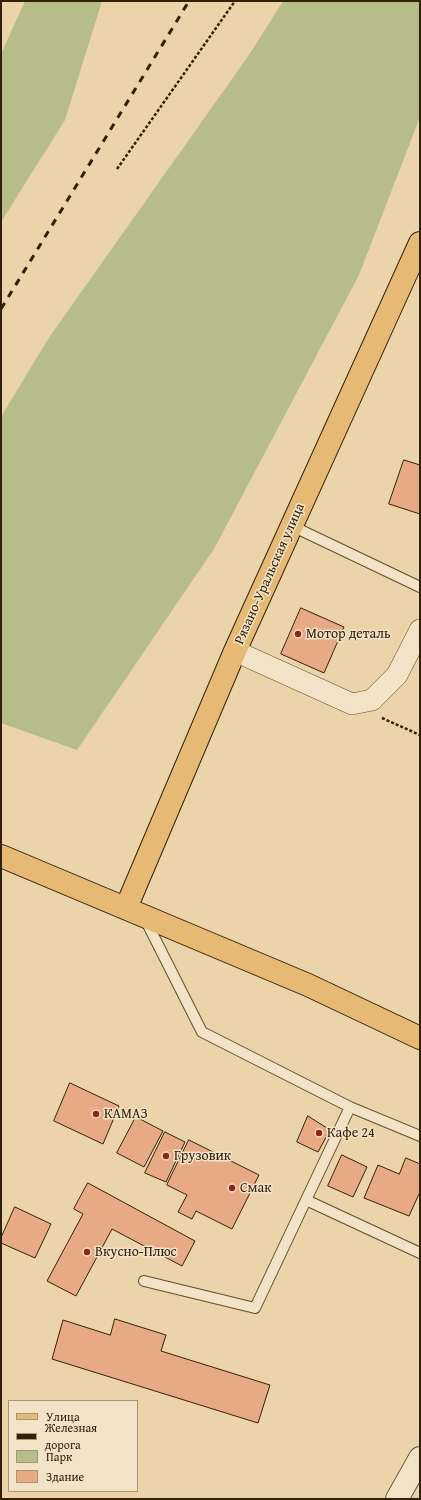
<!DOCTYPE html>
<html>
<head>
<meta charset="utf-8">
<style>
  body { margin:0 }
  #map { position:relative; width:421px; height:1500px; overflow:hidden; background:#ebd4a9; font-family:"Gentium Book Plus",serif }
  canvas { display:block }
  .frame { position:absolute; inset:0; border:2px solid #32210a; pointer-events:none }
  .legend { position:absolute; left:8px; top:1400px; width:130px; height:92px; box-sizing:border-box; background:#f2e3c7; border:1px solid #a5957b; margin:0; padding:5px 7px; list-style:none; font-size:12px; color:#32210a }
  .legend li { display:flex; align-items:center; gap:8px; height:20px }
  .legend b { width:20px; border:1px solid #a5957b }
</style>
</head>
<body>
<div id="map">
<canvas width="421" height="1500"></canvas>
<div class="frame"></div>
<ul class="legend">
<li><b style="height:5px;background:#e6ba74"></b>Улица</li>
<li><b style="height:5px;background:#32210a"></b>Железная дорога</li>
<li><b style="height:11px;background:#b6bd89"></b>Парк</li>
<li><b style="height:11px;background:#e7aa85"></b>Здание</li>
</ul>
</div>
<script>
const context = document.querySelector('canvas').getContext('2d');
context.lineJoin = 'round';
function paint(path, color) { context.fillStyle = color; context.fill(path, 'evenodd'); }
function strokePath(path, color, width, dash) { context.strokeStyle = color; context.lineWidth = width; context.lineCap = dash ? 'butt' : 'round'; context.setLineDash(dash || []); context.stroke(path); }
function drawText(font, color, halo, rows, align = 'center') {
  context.font = font + ' "Gentium Book Plus",serif'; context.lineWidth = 3; context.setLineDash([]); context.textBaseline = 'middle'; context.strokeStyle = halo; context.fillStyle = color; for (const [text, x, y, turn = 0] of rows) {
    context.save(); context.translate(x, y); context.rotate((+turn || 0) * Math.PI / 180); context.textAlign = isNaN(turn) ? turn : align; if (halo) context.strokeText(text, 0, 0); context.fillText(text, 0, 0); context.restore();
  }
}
const green = new Path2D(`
  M25 1H102L65 120 1 222V54Z
  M283 1H420V117L359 275 214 549 77 750 1 723V417L48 339 251 52Z`);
const building = new Path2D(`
  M404 460 420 465V514L389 504Z
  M301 608 344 627 324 673 281 654Z
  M70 1083 119 1106 103 1144 54 1121Z
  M308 1116 330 1130 318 1152 297 1142Z
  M136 1117 163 1131 144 1167 117 1153Z
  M165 1132 185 1142 166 1182 145 1173Z
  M189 1140 259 1175 232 1229 196 1211 192 1219 178 1212 187 1195 167 1185Z
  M342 1155 367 1167 353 1197 328 1186Z
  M406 1158 420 1164V1194H419L409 1216 364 1198 378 1165 399 1174Z
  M88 1183 195 1241 182 1266 112 1229 76 1296 47 1281 83 1214 74 1209Z
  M15 1207 51 1224 35 1258 1 1243V1238Z
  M115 1319 166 1335 161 1351 270 1385 258 1423 52 1359 63 1320 110 1335Z`);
const path = new Path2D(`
  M117 169 235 1
  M382 718 420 735`);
const service = new Path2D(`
  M292 526 420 587
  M145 919 202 1032 350 1107 420 1136
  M306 1200 350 1107
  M144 1281 255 1308 306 1200 420 1253`);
const minor = new Path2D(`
  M235 651 352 704 372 700 397 675 420 630`);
const tertiary = new Path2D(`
  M397 1499 420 1458`);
const primary = new Path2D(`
  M126 908 235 651 420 243`);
const trunk = new Path2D(`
  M1 856 308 985 420 1038`);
const rail = new Path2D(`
  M1 309 189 1`);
const markers = [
  [298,634,4,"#8f2418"],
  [96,1114,4,"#8f2418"],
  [319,1133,4,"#8f2418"],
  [166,1156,4,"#8f2418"],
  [232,1188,4,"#8f2418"],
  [87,1252,4,"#8f2418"]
];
const streetNames = [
  ["Рязано-Уральская улица",270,574,-66]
];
const poiNames = [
  ["Мотор деталь",306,634],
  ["КАМАЗ",104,1114],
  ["Кафе 24",327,1133],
  ["Грузовик",174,1156],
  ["Смак",240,1188],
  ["Вкусно-Плюс",95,1252]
];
paint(green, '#b6bd89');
paint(building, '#e7aa85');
strokePath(building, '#32210a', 1);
strokePath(service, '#604e32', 12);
strokePath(minor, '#604e32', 22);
strokePath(tertiary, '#604e32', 24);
strokePath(primary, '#32210a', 24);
strokePath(trunk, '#32210a', 24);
strokePath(path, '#32210a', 2.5, [3, 2]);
strokePath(service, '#f2e3c7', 10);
strokePath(minor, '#f2e3c7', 21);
strokePath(tertiary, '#f2e3c7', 22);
strokePath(primary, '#e6ba74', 22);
strokePath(trunk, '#e6ba74', 22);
strokePath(rail, '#32210a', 3, [7, 7]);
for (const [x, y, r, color] of markers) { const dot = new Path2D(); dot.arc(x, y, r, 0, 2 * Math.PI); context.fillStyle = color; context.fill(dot); strokePath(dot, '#f2e3c7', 1.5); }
drawText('14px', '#32210a', '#f2e3c7', streetNames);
drawText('14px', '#32210a', '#f2e3c7', poiNames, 'left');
</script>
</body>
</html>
